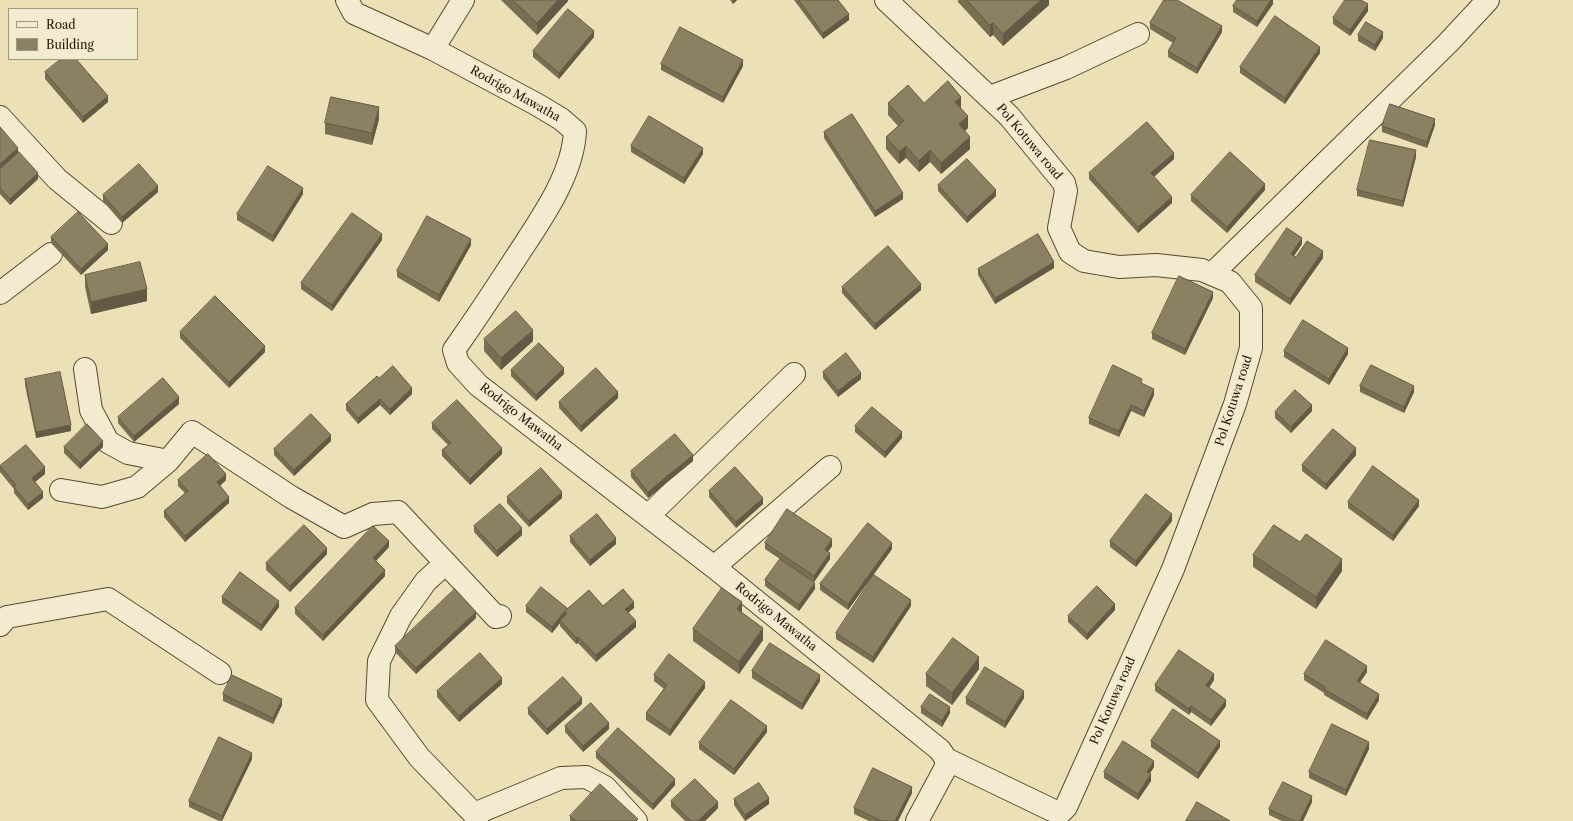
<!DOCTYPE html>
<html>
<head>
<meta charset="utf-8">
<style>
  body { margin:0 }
  #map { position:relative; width:1573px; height:821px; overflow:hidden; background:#ece0b6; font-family:"Libre Caslon Text",serif }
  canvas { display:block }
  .legend { position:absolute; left:8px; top:8px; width:130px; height:52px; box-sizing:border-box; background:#f3ebd0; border:1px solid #a1977f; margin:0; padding:5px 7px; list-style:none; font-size:12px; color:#251806 }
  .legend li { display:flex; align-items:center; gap:8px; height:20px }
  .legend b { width:20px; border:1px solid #a1977f }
</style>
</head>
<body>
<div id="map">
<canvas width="1573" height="821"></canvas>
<ul class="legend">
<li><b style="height:5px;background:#f3ebd0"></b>Road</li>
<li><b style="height:11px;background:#8c8062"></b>Building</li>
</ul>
</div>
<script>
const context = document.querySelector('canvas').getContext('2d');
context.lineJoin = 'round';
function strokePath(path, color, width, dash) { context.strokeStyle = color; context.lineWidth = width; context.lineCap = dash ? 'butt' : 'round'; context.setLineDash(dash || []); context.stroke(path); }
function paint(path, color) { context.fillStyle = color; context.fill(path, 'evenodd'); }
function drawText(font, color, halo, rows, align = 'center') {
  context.font = font + ' "Libre Caslon Text",serif'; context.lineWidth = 3; context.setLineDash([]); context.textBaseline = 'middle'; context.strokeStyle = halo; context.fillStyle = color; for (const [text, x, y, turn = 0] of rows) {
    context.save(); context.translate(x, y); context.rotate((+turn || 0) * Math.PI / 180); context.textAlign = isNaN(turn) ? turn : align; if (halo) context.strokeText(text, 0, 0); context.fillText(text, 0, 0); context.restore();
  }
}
const minor = new Path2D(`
  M347 0 354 13 433 49 536 104 561 119 575 131C573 176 539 222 515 259 495 290 475 320 454 350L458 363 478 385 714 567 940 750 946 759V767L917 821
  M886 0 1009 116 1064 183 1066 191 1059 228 1070 252 1084 261 1119 267 1156 265 1202 270 1230 282 1251 308V348L1235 404 1173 569 1066 807 1061 812 1052 810 946 759
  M433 49 463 0
  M990 97 1066 68 1138 34
  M0 117 57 179 111 223
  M1212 274 1448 43 1488 0
  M0 293 51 254
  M85 369 91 410 108 442 128 453 168 461
  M61 490 102 497 137 487 168 461 192 432 291 497 344 527 373 514 398 512 496 617 500 616
  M648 516 794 374
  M446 563 426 581 401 616 379 661 377 700 419 757 474 814 477 821
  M714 567 830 467
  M0 625 7 617 108 599 220 673
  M474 814 561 778 586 777 605 787 636 821`);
const wall = new Path2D(`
  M501 0H568V1L537 35Z
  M730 0H737L733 4Z
  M794 0H838L849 20 823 39Z
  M958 0H1049V5L1003 46 993 35 990 37 958 2Z
  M1237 0H1273V4L1257 27 1233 12V6Z
  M1368 11 1350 36 1333 24V18Z
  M1150 23 1222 32 1197 74 1168 57V51L1173 43 1150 29Z
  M1358 35 1383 38 1375 51 1358 41Z
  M594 37 559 79 533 57V51Z
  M1320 53 1285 104 1240 73V67Z
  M661 64 743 66 723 103 661 70Z
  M45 72 108 102 83 123 45 79Z
  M888 103H924L961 108 968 128 965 131 970 149 941 174 930 162 919 172 906 158 899 164 886 149V137L898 126 888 115Z
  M379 119 372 145 325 134V123Z
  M1435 125 1427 148 1382 132V126Z
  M0 127 38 179 10 205 0 194Z
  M824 132 903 199 875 217 824 138Z
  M631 146 703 154 684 184 631 152Z
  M1416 157 1403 207 1357 196V190Z
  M1174 159 1154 177 1172 203 1138 233 1089 179V173Z
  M938 185 996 196 967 223 938 191Z
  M1265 190 1227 233 1191 201V195Z
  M158 192 122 223 103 201V195Z
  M303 194 273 242 237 220V214Z
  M51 237 108 250 81 275 51 243Z
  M382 240 332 311 301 289V283Z
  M1302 244 1294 256 1296 257 1323 258 1290 305 1255 282V275Z
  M471 245 439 302 397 277V271Z
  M1054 268 995 304 978 275V269Z
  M85 275 147 301 91 314 85 287Z
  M842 287 921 290 875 330 842 293Z
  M1213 298 1185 355 1152 339V333Z
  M180 332 265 352 229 388 180 338Z
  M484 339 533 341 501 370 484 351Z
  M1284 351 1348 354 1329 385 1284 357Z
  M511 370 564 374 536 401 511 376Z
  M823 372 861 379 838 397 823 378Z
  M379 378 412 394 390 415 380 405 358 424 346 410V404Z
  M25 379 71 431 36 438 25 385Z
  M1142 383 1154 395 1144 417 1131 411 1119 437 1089 424V418Z
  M1360 386 1414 392 1404 413 1360 392Z
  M618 398 581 432 559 408V402Z
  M179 404 134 442 118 423V417Z
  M1312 411 1291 433 1275 418V412Z
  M432 423 502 454 470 485 442 456V450L448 445 432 429Z
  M855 426 902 438 885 458 855 432Z
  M331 441 294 476 274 455V449Z
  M64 447H103L80 469 64 453Z
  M1356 455 1326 490 1302 471V465Z
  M693 461 648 498 631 477V471Z
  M0 466 45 474 35 482 43 498 28 510 14 493V489L0 472Z
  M178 480H226L220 486 229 503 185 542 164 517V511L185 493 178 486Z
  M709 491 763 504 736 528 709 497Z
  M507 497 562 498 529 527 507 503Z
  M1348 502 1419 506 1393 541 1348 508Z
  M1172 521 1136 567 1110 547V541Z
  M474 526 522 535 497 557 474 532Z
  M570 536 616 544 590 566 570 542Z
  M765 543 832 546 828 552 830 559 814 582 800 573 815 589 799 611 765 586V580L780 559 765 549Z
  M389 547 376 561 385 576 323 641 295 614V608Z
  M892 549 848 610 820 590V584Z
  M327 554 290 592 266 570V563Z
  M1253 555 1342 571 1316 609 1253 567Z
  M222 597 279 607 261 631 222 603Z
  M526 606 567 609 603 606 634 608 628 613 636 627 596 662 578 643 576 644 560 626V623L552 633 526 612Z
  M911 606 873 663 836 639V633Z
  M1115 610 1087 640 1068 622V616Z
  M742 613 763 640 739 674 693 641V629Z
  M476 618 416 674 395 652V646Z
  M979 669 952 705 926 686V674Z
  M752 671 820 681 802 710 752 678Z
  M1367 672 1360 682 1379 700 1367 720 1324 695V693L1304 680V674Z
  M654 675 705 688 670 736 646 720V713L664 689 654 681Z
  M1214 680 1209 688 1226 706 1211 726 1191 712 1189 715 1155 691V685Z
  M502 684 459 722 437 697V691Z
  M223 694 282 705 273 724 223 701Z
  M966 698H1024L1005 728 966 704Z
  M582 704 547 735 528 714V708Z
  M921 707 950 713 942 727 921 713Z
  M565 726 609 729 583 752 565 732Z
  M767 732 734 775 699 749V743Z
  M1151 741 1220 747 1198 779 1151 747Z
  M1369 749 1346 796 1309 778V772Z
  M596 752 675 785 653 810 596 758Z
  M252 759 222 821H219L189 807V801Z
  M1154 767 1149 774 1151 781 1138 800 1104 778V772Z
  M912 793 898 821H869L854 814V808Z
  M734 799 769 804 745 821 734 805Z
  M671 801 718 808 705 821H685L671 807Z
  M1312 802 1303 821H1282L1269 815V809Z
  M570 816 638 821H570Z`);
const shadedWall = new Path2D(`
  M558 0H568V1L537 35V23Z
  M733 0H737L733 4Z
  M1041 0H1049V5L1003 46V34Z
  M1271 0H1273V4L1257 27V21Z
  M1368 4V11L1350 36V30Z
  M849 14V20L823 39V33Z
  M993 23V35L990 37V25Z
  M1222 26V32L1197 74V68Z
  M594 31V37L559 79V73Z
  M1383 32V38L1375 51V45Z
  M1320 47V53L1285 104V98Z
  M743 60V66L723 103V97Z
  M108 96V102L83 123V117Z
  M961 97V109L955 102Z
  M379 107V119L372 145V133Z
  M968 116V128L959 136V124Z
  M1435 119V125L1427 148V142Z
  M970 137V149L941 174V163Z
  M906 146V158L899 164V152Z
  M18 148V154L0 170V164Z
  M703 148V154L684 184V178Z
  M930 150V162L919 172V161Z
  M1416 150V157L1403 207V201Z
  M1174 153V159L1151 179V173Z
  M38 173V179L10 205V199Z
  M1265 184V190L1227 233V227Z
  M158 186V192L122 223V217Z
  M303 188V194L273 242V236Z
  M996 190V196L967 223V217Z
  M903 193V199L875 217V211Z
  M1172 197V203L1138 233V227Z
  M382 234V240L332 311V305Z
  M1302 238V244L1291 260V254Z
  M471 239V245L439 302V295Z
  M108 244V250L81 275V269Z
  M1323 251V258L1290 305V299Z
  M1054 262V268L995 304V298Z
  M921 284V290L875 330V324Z
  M147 289V301L91 314V302Z
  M1213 292V298L1185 355V349Z
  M533 330V341L501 370V358Z
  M265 346V352L229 388V382Z
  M1348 348V354L1329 385V379Z
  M564 368V374L536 401V395Z
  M861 373V379L838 397V391Z
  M1414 386V392L1404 413V407Z
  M412 388V394L390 415V409Z
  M1154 389V395L1144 417V411Z
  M618 392V398L581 432V426Z
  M179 397V404L134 442V436Z
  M380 399V405L358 424V418Z
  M1131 405V411L1119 437V431Z
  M1312 405V411L1291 433V427Z
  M71 425V431L36 438V432Z
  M902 432V438L885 458V452Z
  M331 435V441L294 476V470Z
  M103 441V447L80 469V463Z
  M502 448V454L470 485V479Z
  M1356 448V455L1326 490V484Z
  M693 455V461L648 498V492Z
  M45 467V474L32 484V478Z
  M226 474V480L217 488V482Z
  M43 492V498L28 510V504Z
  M562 492V498L529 527V521Z
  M229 497V503L185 542V536Z
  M763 498V504L736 528V522Z
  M1419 500V506L1393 541V535Z
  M1172 514V521L1136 567V561Z
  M522 528V535L497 557V551Z
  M616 538V544L590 566V560Z
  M832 539V546L825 556V550Z
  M389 541V547L373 564V558Z
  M892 543V549L848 610V604Z
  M327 548V554L290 592V586Z
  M830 553V559L814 582V576Z
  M1342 559V571L1316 609V597Z
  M385 570V576L323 641V635Z
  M815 583V589L799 611V605Z
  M911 600V606L873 663V657Z
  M279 601V607L261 631V625Z
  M634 602V608L625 615V609Z
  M742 602V614L737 609Z
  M1115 604V610L1087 640V634Z
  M565 611V617L560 620V623L552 633V627Z
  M476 612V618L416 674V668Z
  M636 621V627L596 662V655Z
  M763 628V640L739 674V662Z
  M578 637V643L576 644V638Z
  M979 657V669L952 705V693Z
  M1367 666V672L1357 687V681Z
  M1214 674V680L1206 692V685Z
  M820 675V681L802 710V704Z
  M502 678V684L459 722V716Z
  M705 682V688L670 736V730Z
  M1024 691V698L1005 728V722Z
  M1379 694V700L1367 720V714Z
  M582 698V704L547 735V729Z
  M282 699V705L273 724V718Z
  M1226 700V706L1211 726V720Z
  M1191 706V712L1189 715V709Z
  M950 707V713L942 727V721Z
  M609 723V729L583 752V746Z
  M767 726V732L734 775V769Z
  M1220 741V747L1198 779V773Z
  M1369 742V749L1346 796V790Z
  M252 753V759L222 821V816Z
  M1154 761V767L1147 778V772Z
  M1151 774V781L1138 800V794Z
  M675 779V785L653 810V804Z
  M912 787V793L898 821H895Z
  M1312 796V802L1303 821H1300Z
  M769 798V804L745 821V815Z
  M718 802V808L705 821H698Z`);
const building = new Path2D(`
  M513 0H558L537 23Z
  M799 0H838L849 14 823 33Z
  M967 0H1041L1003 34 993 23 990 25Z
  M1164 0H1177L1222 26 1197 68 1168 51 1176 38 1150 23Z
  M1237 0H1271L1257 21 1233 6Z
  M1345 0H1361L1368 4 1350 30 1333 18Z
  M568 9 594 31 559 73 533 51Z
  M1275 16 1320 47 1285 98 1240 67Z
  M1366 22 1383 32 1375 45 1358 35Z
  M680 27 743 60 723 97 661 64Z
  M61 59H76L108 96 83 117 45 72Z
  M948 81 961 97 955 102 968 116 959 124 970 137 941 163 930 150 919 161 906 146 899 152 886 137 904 121 888 103 908 85 924 103Z
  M331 97 379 107 372 133 325 123Z
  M1390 104 1435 119 1427 142 1382 126Z
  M852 114 903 193 875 211 824 132Z
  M649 116 703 148 684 178 631 146Z
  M1147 122 1174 153 1151 173 1172 197 1138 227 1089 173Z
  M0 127 18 148 0 164Z
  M1370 140 1416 150 1403 201 1357 190Z
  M19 152 38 173 10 199 0 188V169Z
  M1230 152 1265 184 1227 227 1191 195Z
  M967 159 996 190 967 217 938 185Z
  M139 164 158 186 122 217 103 195Z
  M268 166 303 188 273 236 237 214Z
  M78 212 108 244 81 269 51 237Z
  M352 213 382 234 332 305 301 283Z
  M427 216 471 239 439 295 397 271Z
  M1287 228 1302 238 1291 254 1296 257 1307 241 1323 251 1290 299 1255 275Z
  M1038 234 1054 262 995 298 978 269Z
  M888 246 921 284 875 324 842 287Z
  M140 262 147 289 91 302 85 275Z
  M1179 276 1213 292 1185 349 1152 333Z
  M215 296 265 346 229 382 180 332Z
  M516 311 533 330 501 358 484 339Z
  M1303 320 1348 348 1329 379 1284 351Z
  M539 343 564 368 536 395 511 370Z
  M846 353 861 373 838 391 823 372Z
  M1113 365 1142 379 1141 383 1154 389 1144 411 1131 405 1119 431 1089 418Z
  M1371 365 1414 386 1404 407 1360 386Z
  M393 366 412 388 390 409 380 399 358 418 346 404 377 376 379 378Z
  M596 368 618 392 581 426 559 402Z
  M60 372 71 425 36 432 25 379Z
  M163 378 179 397 134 436 118 417Z
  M1295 390 1312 405 1291 427 1275 412Z
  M457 400 502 448 470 479 442 450 451 443 432 423Z
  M872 407 902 432 885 452 855 426Z
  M311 414 331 435 294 470 274 449Z
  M87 424 103 441 80 463 64 447Z
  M1333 429 1356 448 1326 484 1302 465Z
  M675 434 693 455 648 492 631 471Z
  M26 445 45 467 32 478 43 492 28 504 14 487 16 485 0 466Z
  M208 454 226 474 217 482 229 497 185 536 164 511 188 491 178 480Z
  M1373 466 1419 500 1393 535 1348 502Z
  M735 467 763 498 736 522 709 491Z
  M541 468 562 492 529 521 507 497Z
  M1146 494 1172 514 1136 561 1110 541Z
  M500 504 522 528 497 551 474 526Z
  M787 509 832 539 825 550 830 553 814 576 765 543Z
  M597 514 616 538 590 560 570 536Z
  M868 523 892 543 848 604 820 584Z
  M304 525 327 548 290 586 266 563Z
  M1274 525 1300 542 1306 534 1342 559 1316 597 1253 555Z
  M373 526 389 541 373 558 385 570 323 635 295 608Z
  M780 559 815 583 799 605 765 580Z
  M240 572 279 601 261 625 222 597Z
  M874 575 911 600 873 657 836 633Z
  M1097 586 1115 604 1087 634 1068 616Z
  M541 587 567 608 566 610 589 590 603 606 623 589 634 602 625 609 636 621 596 655 578 637 576 638 560 620 567 614 565 611 552 627 526 606Z
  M722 588 742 602 737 609 763 628 739 662 693 629Z
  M455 589 476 612 416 668 395 646Z
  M953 638 979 657 952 693 926 674Z
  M1326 640 1367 666 1357 681 1379 694 1367 714 1324 689 1325 687 1304 674Z
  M770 643 820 675 802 704 752 671Z
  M1179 650 1214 674 1206 685 1226 700 1211 720 1191 706 1189 709 1155 685Z
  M480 653 502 678 459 716 437 691Z
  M669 654 705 682 670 730 646 713 667 685 654 675Z
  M985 667 1024 691 1005 722 966 698Z
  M232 675 282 699 273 718 223 694Z
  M563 677 582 698 547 729 528 708Z
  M930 694 950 707 942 721 921 707Z
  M731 700 767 726 734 769 699 743Z
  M591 703 609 723 583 746 565 726Z
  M1173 709 1220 741 1198 773 1151 741Z
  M1332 724 1369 742 1346 790 1309 772Z
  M618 728 675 779 653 804 596 752Z
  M219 737 252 753 222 816 189 801Z
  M1123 741 1154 761 1147 772 1151 774 1138 794 1104 772Z
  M873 768 912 787 895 821H882L854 808Z
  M695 779 718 802 698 821H691L671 801Z
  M1283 782 1312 796 1300 821H1294L1269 809Z
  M759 783 769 798 745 815 734 799Z
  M600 784 638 819 636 821H576L570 816Z
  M1197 802 1230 821H1186Z`);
const streetNames = [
  ["Rodrigo Mawatha",515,94,29],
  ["Pol Kotuwa road",1029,142,50],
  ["Pol Kotuwa road",1234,401,-72],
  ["Rodrigo Mawatha",521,417,38],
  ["Rodrigo Mawatha",776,617,39],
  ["Pol Kotuwa road",1113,701,-66]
];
strokePath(minor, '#574a32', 24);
strokePath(minor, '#f3ebd0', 22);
paint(wall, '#786e54');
paint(shadedWall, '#625a45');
paint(building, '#8c8062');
strokePath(building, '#625a45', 1);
drawText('12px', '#251806', '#f3ebd0', streetNames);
</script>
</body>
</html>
